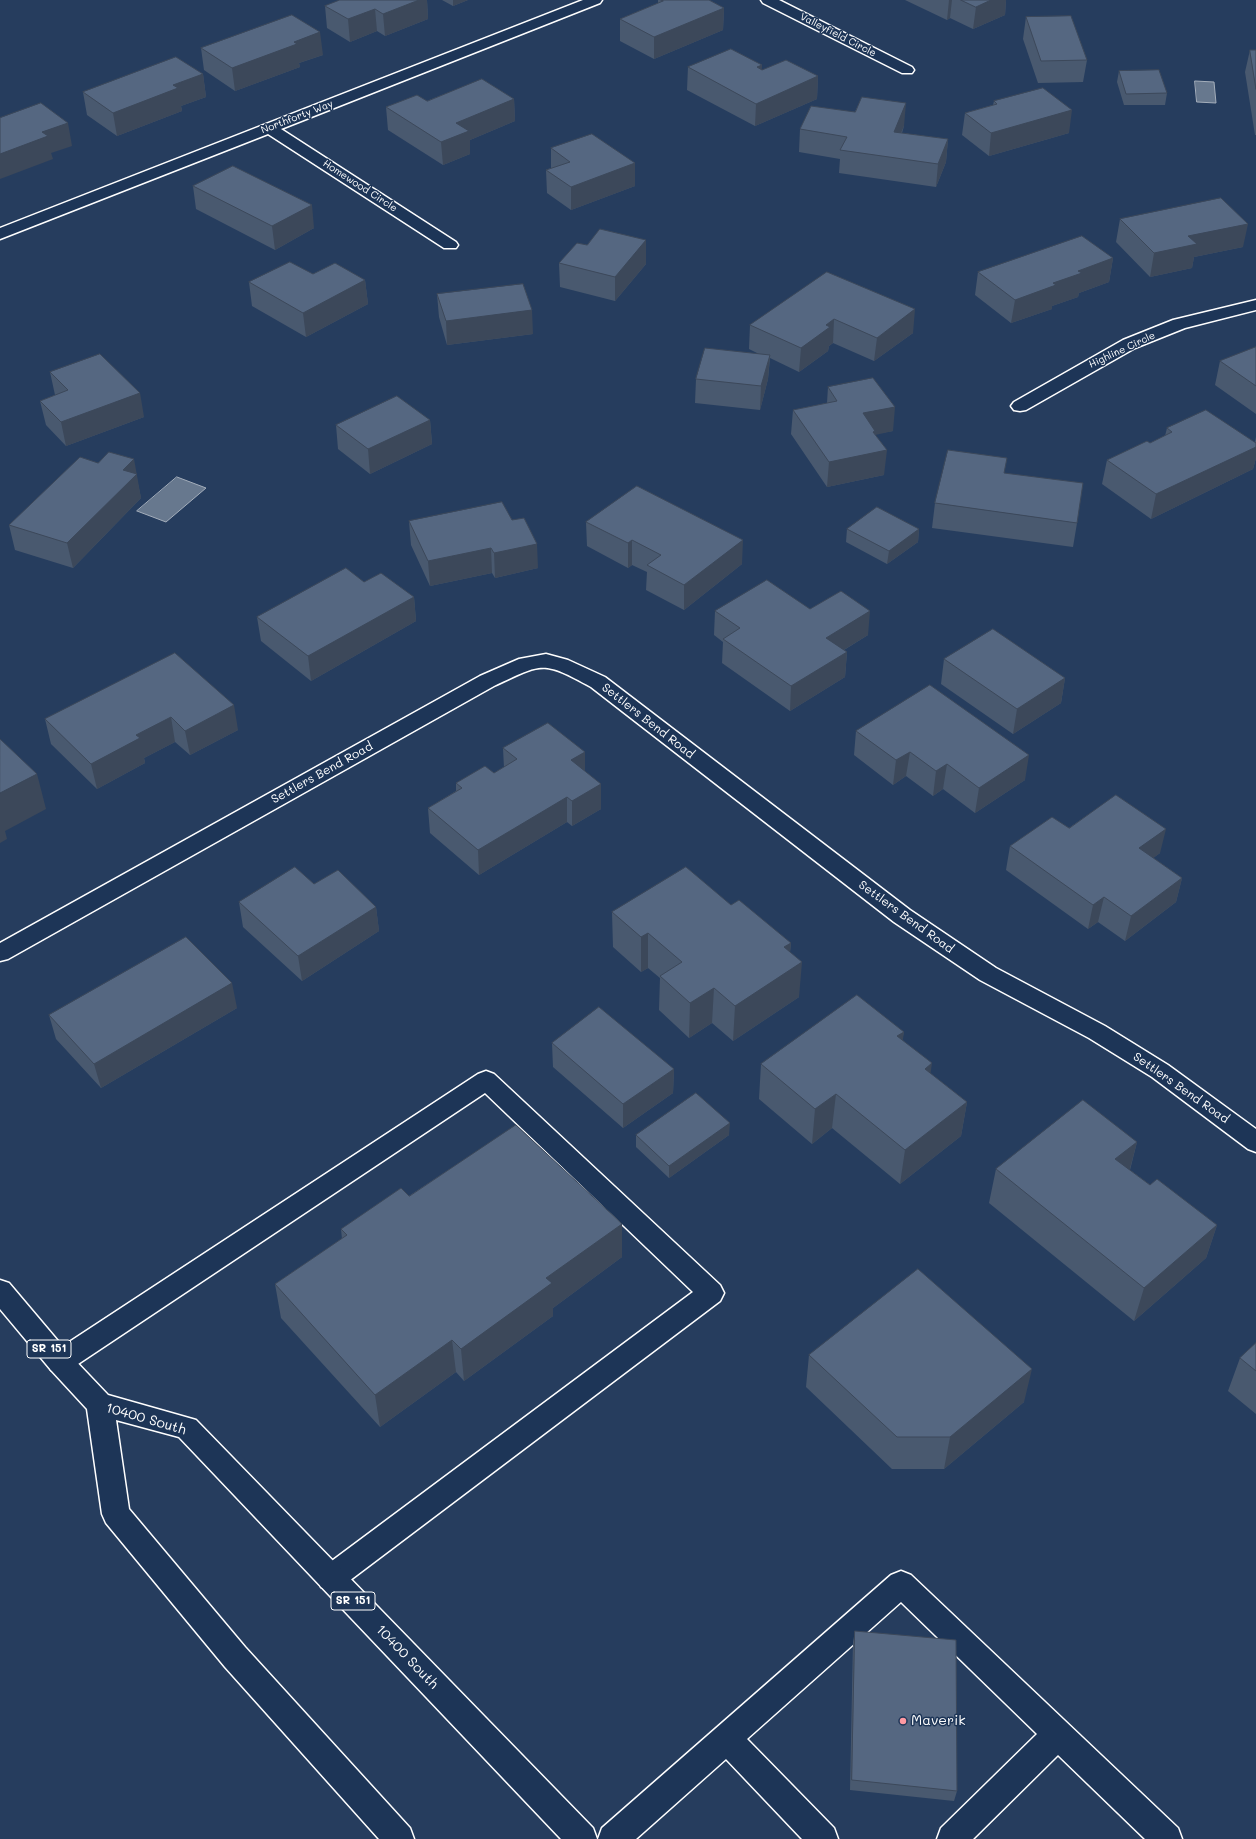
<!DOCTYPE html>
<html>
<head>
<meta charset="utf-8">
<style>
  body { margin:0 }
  canvas { display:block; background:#263d5e }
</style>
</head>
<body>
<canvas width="1256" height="1839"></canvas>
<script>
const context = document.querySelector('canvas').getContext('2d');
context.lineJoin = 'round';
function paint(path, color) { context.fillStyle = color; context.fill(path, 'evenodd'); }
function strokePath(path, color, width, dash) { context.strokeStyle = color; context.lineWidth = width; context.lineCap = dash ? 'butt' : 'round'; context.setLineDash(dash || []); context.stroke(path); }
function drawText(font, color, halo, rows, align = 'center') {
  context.font = font + ' Mali,sans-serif'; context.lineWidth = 3; context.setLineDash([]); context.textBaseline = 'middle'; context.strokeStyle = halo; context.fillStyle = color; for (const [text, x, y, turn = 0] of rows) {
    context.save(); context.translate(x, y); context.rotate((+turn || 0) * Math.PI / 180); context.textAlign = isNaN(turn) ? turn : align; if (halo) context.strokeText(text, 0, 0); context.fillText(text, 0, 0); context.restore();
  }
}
const water = new Path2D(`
  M1195 81 1214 82 1216 103 1197 102Z
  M177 477 206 488 166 522 137 511Z`);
const lane = new Path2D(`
  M486 1071 494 1074 720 1285 724 1293 720 1301 341 1587 331 1591 321 1587 317 1578 321 1569 693 1292 485 1093 69 1370 60 1373 51 1370 47 1362 51 1354 478 1074Z
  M901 1571 911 1575 1178 1828 1182 1839H1145L1058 1755 973 1839H937L941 1828 1037 1734 901 1602 747 1739 834 1828 838 1839H802L726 1759 636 1839H598L602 1828 891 1575Z`);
const street = new Path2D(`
  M583 0H602L600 3 281 129 456 242 458 245 456 248H444L268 134 0 239V228Z
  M761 0H779L912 67 914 70 912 73H902L763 3Z
  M1256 300V310L1185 328 1135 348 1026 410 1020 411 1014 410 1011 406 1014 402 1123 340 1173 320Z
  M546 654 568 660 605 677 910 910 996 968 1105 1026 1168 1065 1256 1129V1152L1248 1149 1152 1077 1089 1038 980 980 894 922 591 687C542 660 543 663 494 686L8 959 0 961V943L480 676 519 659Z`);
const primary = new Path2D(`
  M0 1280 9 1283 69 1354 108 1395 196 1420 593 1828 597 1839H561L179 1437 116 1420 129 1509 245 1647 410 1828 414 1839H379L225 1667 106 1523 102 1514 87 1409 51 1370 0 1309Z`);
const wall = new Path2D(`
  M340 0H427L428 19 385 36 377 31 350 42 327 28 325 6Z
  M442 0H468L453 6Z
  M658 0H709L724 8 723 30 654 59 620 41V19L658 3Z
  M905 0H1006L1005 15 973 29 950 18 947 20Z
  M1026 17 1087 60 1083 82 1038 83 1023 39Z
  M201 48 323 55 299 63 300 67 235 91 204 70Z
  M1250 50H1256V135H1255L1245 72Z
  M762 65 761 69 762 70 818 76 817 99 755 126 687 90 688 67Z
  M1119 71 1167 93 1165 105H1124L1117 82Z
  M203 74 206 97 181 106 182 111 117 136 87 115 83 92Z
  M514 99 515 121 470 140V154L443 165 388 130 386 107 427 101Z
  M994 101 1069 133 989 156 962 135 965 113 993 105Z
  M904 126 902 133 948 139 946 162 936 187 839 173 840 159 799 152 800 129Z
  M551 148 635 163V186L571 210 547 193 546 170 551 168Z
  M193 186 314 228 275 250 196 209Z
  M1120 219 1243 247 1194 257 1192 268 1150 277 1116 242Z
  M1113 258 1109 282 1079 293 1078 297 1052 306V309L1011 323 975 295 978 272Z
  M559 263 646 264 615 301 560 287Z
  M827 272 913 333 874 361 833 343 829 346 828 351 799 372 770 358 768 379 760 410 695 403 696 379 759 354 749 349 750 325Z
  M313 274 365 280 368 304 306 337 252 306 249 282Z
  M437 294 533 334 447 345 439 317Z
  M1256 347V414L1215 385 1220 361Z
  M50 372 144 417 66 446 46 425 40 401 55 395Z
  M828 387 893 431 875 434 884 475 827 487 791 434 793 410 827 403Z
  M430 420 432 444 370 474 338 449 336 425Z
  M1167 428 1255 442 1256 437V458L1253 469 1151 519 1102 484 1107 460 1150 443 1165 436Z
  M136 474 141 498 73 568 15 550 9 525Z
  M935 503 1077 523 1073 547 932 528Z
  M512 520 538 568 495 578 492 573 430 586 411 545 409 521Z
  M586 522 742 564 684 610 646 590 647 572 632 565 628 568 587 546Z
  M847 529H919L918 542 887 564 846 542Z
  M364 582 414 597 416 621 311 681 261 641 257 617Z
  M810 609 868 635 844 650 847 652 845 677 790 711 722 663 723 642 714 635 715 611Z
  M175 653 238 730 190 755 175 742 144 758 145 763 97 789 51 744 45 719Z
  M944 659 1065 678 1061 703 1013 734 941 684Z
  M856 731 1025 780 975 813 943 789 933 796 906 776 893 785 854 755Z
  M503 748 585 772 601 809 572 826 567 822 479 875 430 833 428 808 456 791V783L494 773 504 768Z
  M1069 828 1160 853 1153 858 1182 878 1176 902 1125 941 1098 922 1088 929 1006 870 1010 846Z
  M314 884 376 907 379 931 302 981 243 927 239 902Z
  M731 905 791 943 790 952 799 997 733 1041 712 1023 689 1038 659 1010 660 978 648 968 641 972 613 947 612 912Z
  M237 1008 101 1088 56 1039 49 1015Z
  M904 1032 902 1040 931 1074 967 1102 961 1136 900 1184 832 1128 812 1144 759 1099 761 1064Z
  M552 1043 674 1069 673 1093 623 1128 553 1067Z
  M636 1135H729L669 1178 636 1147Z
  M1137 1142 1130 1170 1150 1185 1217 1225 1206 1258 1134 1321 989 1203 996 1169Z
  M409 1196 622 1224V1257L553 1308V1316L464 1381 456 1372 380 1427 281 1318 275 1284 342 1239 341 1229Z
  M1256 1343V1414L1228 1391 1240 1358Z
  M809 1355 1024 1402 944 1469H892L806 1387Z
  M855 1631 957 1791 954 1801 850 1790 853 1642Z`);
const shadedWall = new Path2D(`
  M419 0H427L428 19 385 36 383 14Z
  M453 0H468L453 6Z
  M949 0H952L950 18 947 20Z
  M991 0H1006L1005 15 973 29 976 7Z
  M724 8 723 30 654 59V37Z
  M375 9 377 31 350 42 348 19Z
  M320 32 323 55 299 63 300 67 235 91 232 68 294 42Z
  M762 65 761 87 757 67Z
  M203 74 206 97 181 106 182 111 117 136 113 113 173 85Z
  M818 76 817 99 755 126 756 104Z
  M514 99 515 121 470 140V154L443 165 441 142 456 123Z
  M906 103 904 126 892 154 894 132Z
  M1072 110 1069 133 989 156 991 133Z
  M68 123 72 146 51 153 53 159 0 179V154L42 132Z
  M948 139 946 162 936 187 938 164Z
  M635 163V186L571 210V187Z
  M312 205 314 228 275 250 272 226Z
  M1248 224 1243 247 1194 257 1192 268 1150 277 1154 253 1188 236Z
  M646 240V264L615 301V277Z
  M1113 258 1109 282 1079 293 1078 297 1052 306V309L1011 323 1015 300 1053 283 1078 271Z
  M365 280 368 304 306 337 303 313Z
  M915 309 913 333 874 361 877 338Z
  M532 310 533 334 447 345 446 321Z
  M834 319 833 343 829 346 828 351 799 372 801 348 826 325Z
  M770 355 768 379 760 410 761 386Z
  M140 393 144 417 66 446 61 422Z
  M895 407 893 431 875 435 887 450 884 475 827 487 829 462 863 413Z
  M430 420 432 444 370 474 368 449Z
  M1256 447V458L1253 469 1151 519 1156 494Z
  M134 459 141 498 73 568 67 543 123 470Z
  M919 529 918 542 887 564 889 551Z
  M632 540V565L628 568V543Z
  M743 540 742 564 684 610V585Z
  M537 544 538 568 495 578 494 553Z
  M491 548 492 573 430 586 428 561Z
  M414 597 416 621 311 681 308 656Z
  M870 611 868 635 824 662 826 638Z
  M847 652 845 677 790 711 791 686Z
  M1065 678 1061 703 1013 734 1017 709Z
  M234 705 238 730 190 755 185 731Z
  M171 717 175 742 144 758 145 763 97 789 91 764 136 735Z
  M585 752V777L571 760Z
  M910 752 906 776 893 785 896 760Z
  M1029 755 1025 780 975 813 979 788Z
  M947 764 943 789 933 796 936 771Z
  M37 774 46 809 5 831 7 839 0 843V793Z
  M601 784V809L572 826V801Z
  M567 797V822L479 875 478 850Z
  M1166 829 1160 853 1133 873 1139 848Z
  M1182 878 1176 902 1125 941 1131 916Z
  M1104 897 1098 922 1088 929 1093 905Z
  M376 907 379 931 302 981 298 956Z
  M648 933V968L641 972V937Z
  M791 943 788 971 802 962 799 997 733 1041 735 1006 784 947Z
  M232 983 237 1008 101 1088 94 1064Z
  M714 988 712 1023 689 1038 690 1003Z
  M904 1032 899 1066 897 1036Z
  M932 1063 927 1098 925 1069Z
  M674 1069 673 1093 623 1128V1104Z
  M836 1094 832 1128 812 1144 815 1109Z
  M967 1102 961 1136 900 1184 905 1150Z
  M730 1123 729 1135 669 1178V1166Z
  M1137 1142 1128 1176 1115 1159Z
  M622 1224V1257L553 1308V1316L464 1381 461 1349 546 1278Z
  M1217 1225 1206 1258 1134 1321 1144 1288Z
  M452 1340 456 1372 380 1427 375 1395Z
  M1032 1369 1024 1402 944 1469 950 1437Z`);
const building = new Path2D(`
  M340 0H419L383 14 375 9 348 19 325 6Z
  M661 0H709L724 8 654 37 620 19 663 1Z
  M961 0H991L976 7Z
  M292 15 320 32 294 42 297 44 232 68 201 48Z
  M1071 16 1087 60 1041 61 1026 17Z
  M731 49 762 65 757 67 762 70 786 60 818 76 756 104 688 67Z
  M1250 50H1256V89Z
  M176 57 203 74 173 85 178 88 113 113 83 92Z
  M1159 70 1167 93 1126 94 1119 71Z
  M482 79 514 99 456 123 469 131 441 142 386 107 417 95 427 101Z
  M1043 88 1072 110 991 133 965 113 997 104 994 101Z
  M862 97 906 103 894 132 948 139 938 164 840 150 847 137 800 129 811 106 855 112Z
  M41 103 68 123 42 132 48 136 0 154V118Z
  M592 134 635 163 571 187 546 170 570 162 551 148Z
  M233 166 312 205 272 226 193 186Z
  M1221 198 1248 224 1188 236 1197 244 1154 253 1120 219Z
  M600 229 646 240 615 277 559 263 577 243 587 245Z
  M1082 236 1113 258 1078 271 1082 273 1053 283 1056 285 1015 300 978 272Z
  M290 262 313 274 335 263 365 280 303 313 249 282Z
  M827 272 915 309 877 338 834 319 826 325 830 327 801 348 750 325Z
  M523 284 532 310 446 321 437 294Z
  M1256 347V386L1220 361Z
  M705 348 770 355 761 386 696 379Z
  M100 354 140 393 61 422 40 401 68 390 50 372Z
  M873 378 895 407 863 413 875 431 873 432 887 450 829 462 793 410 837 401 828 387Z
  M397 396 430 420 368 449 336 425Z
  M1206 410 1256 443V447L1156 494 1107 460 1147 441 1150 443 1172 432 1167 428Z
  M948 450 1007 458 1004 473 1083 483 1077 523 935 503Z
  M109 452 134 459 123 470 137 474 67 543 9 525 80 457 98 463Z
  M637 486 743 540 684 585 647 565 661 555 632 540 628 543 586 522Z
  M502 502 512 520 524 518 537 544 494 553 491 548 428 561 409 521Z
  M877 507 919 529 889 551 847 529Z
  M346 568 364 582 381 573 414 597 308 656 257 617Z
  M767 580 810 609 841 591 870 611 826 638 847 652 791 686 723 639 740 628 715 611Z
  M993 629 1065 678 1017 709 944 659Z
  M175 653 234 705 185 731 171 717 136 735 140 738 91 764 45 719Z
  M930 685 1029 755 979 788 947 764 936 771 910 752 896 760 856 731Z
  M548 723 585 752 571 760 601 784 572 801 567 797 478 850 428 808 462 788 456 783 485 766 494 773 517 759 503 748Z
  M0 739 37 774 0 793Z
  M1116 795 1166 829 1139 848 1182 878 1131 916 1104 897 1093 905 1010 846 1052 817 1069 828Z
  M295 867 314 884 338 870 376 907 298 956 239 902Z
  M686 867 731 905 739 900 791 943 784 947 802 962 735 1006 714 988 690 1003 660 976 682 962 648 933 641 937 612 912Z
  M186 937 232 983 94 1064 49 1015Z
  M857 995 904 1032 897 1036 932 1063 925 1069 967 1102 905 1150 836 1094 815 1109 761 1064Z
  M599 1007 674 1069 623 1104 552 1043Z
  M696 1093 730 1123 669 1166 636 1135Z
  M1083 1100 1137 1142 1115 1159 1150 1185 1157 1179 1217 1225 1144 1288 996 1169Z
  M516 1125 622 1224 546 1278 552 1283 461 1349 452 1340 375 1395 275 1284 347 1235 341 1229 401 1188 409 1196Z
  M918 1269 1032 1369 950 1437H897L809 1355Z
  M1256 1343V1371L1240 1358Z
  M855 1631 956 1640 957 1791 852 1780Z`);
const markers = [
  [903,1721,4,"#ff9aa2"]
];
const farStreetnames = [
  ["Valleyfield Circle",838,35,27],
  ["Northforty Way",297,117,-21],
  ["Homewood Circle",360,186,33],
  ["Highline Circle",1122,350,-25]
];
const shields = [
  [49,1349,44],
  [353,1601,44]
];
const shieldNames = [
  ["SR 151",49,1349],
  ["SR 151",353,1601]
];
const streetNames = [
  ["Settlers Bend Road",648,721,38],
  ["Settlers Bend Road",322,773,-29],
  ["Settlers Bend Road",906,917,36],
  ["Settlers Bend Road",1181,1088,35]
];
const nearStreetnames = [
  ["10400 South",146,1419,16],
  ["10400 South",407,1657,46]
];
const nearPoinames = [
  ["Maverik",911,1721]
];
paint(water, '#67788e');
strokePath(water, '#a4aebb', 1);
strokePath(lane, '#fff', 3);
strokePath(street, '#fff', 3);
strokePath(primary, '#fff', 3);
paint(lane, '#1d3557');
paint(street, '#1d3557');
paint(primary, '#1d3557');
paint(wall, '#49596f');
paint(shadedWall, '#3c485a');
paint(building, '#556781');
strokePath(building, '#3c485a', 1);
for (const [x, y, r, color] of markers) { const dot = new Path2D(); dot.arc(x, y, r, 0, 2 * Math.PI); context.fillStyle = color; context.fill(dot); strokePath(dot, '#1d3557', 1.5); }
drawText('10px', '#fff', '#1d3557', farStreetnames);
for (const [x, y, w] of shields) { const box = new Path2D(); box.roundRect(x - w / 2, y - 9, w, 18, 3); context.fillStyle = '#1d3557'; context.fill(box); strokePath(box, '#fff', 1); }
drawText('bold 11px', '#fff', null, shieldNames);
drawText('12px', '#fff', '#1d3557', streetNames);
drawText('14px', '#fff', '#1d3557', nearStreetnames);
drawText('14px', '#fff', '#1d3557', nearPoinames, 'left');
</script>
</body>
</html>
